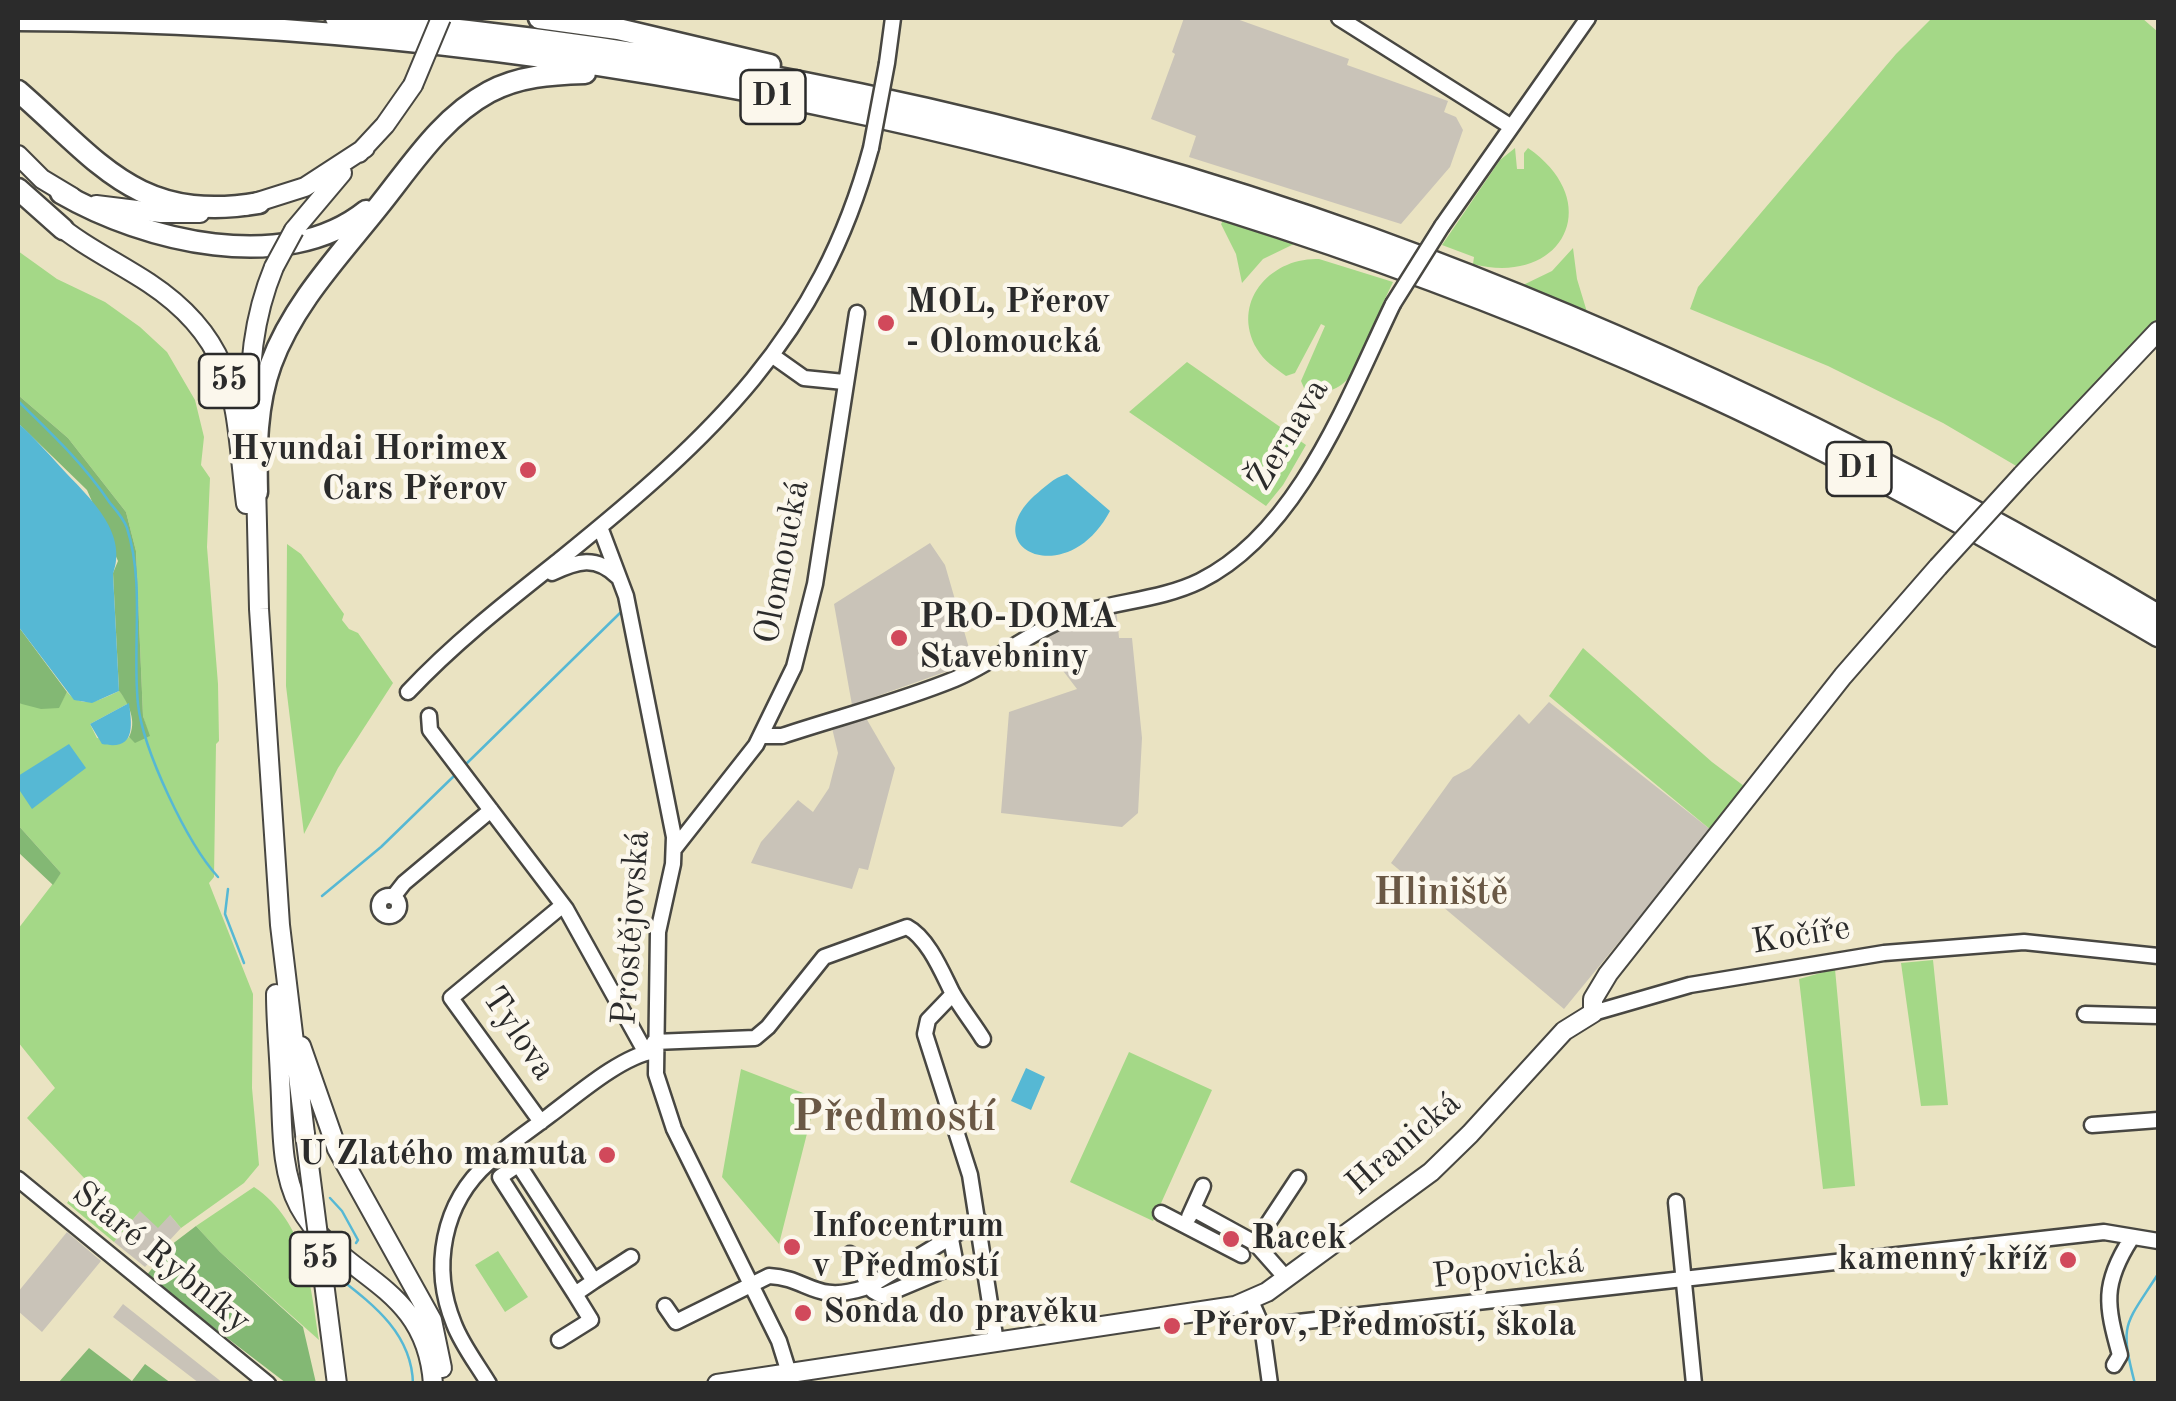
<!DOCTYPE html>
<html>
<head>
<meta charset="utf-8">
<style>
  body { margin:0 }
  #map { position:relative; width:2176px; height:1401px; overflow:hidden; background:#eae3c2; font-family:"Old Standard TT",serif }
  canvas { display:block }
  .frame { position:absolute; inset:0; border:20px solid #2b2b2b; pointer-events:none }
</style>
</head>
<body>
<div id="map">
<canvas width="2176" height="1401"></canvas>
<div class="frame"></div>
</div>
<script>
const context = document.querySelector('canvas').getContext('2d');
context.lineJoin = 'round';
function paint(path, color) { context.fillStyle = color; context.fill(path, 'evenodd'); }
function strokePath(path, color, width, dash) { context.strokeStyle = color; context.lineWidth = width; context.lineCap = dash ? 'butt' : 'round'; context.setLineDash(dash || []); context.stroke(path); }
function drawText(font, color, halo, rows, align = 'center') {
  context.font = font + ' "Old Standard TT",serif'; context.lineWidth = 9; context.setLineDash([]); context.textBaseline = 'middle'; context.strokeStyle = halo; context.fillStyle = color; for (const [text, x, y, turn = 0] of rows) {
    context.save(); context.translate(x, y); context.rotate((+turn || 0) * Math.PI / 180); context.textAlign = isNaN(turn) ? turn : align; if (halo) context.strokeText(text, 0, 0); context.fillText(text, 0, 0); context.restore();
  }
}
const industrial = new Path2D(`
  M1184 18H1234L1349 59 1347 65 1448 101 1444 112 1456 117 1463 130 1450 167 1401 224 1189 157 1196 136 1151 119 1175 54 1172 52Z
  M930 543 945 565 973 662 852 705 834 604Z
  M1115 596 1119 638H1132L1142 738 1138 813 1122 827 1001 813 1009 712 1077 689 1031 629 1055 613Z
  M1549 702 1711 830 1564 1009 1391 863 1453 777 1470 768 1519 714 1529 724Z
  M866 718 895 768 868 870 859 868 852 889 751 863 761 842 798 800 813 812 829 788 838 753 832 728Z
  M140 1211 170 1215 181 1228 145 1267 114 1242Z
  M67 1232 101 1261 42 1332 18 1311V1292Z
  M123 1304 223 1383H199L113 1317Z`);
const green = new Path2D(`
  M1932 18H2142L2158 32V322L2018 467 1943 423 1828 366 1690 309 1698 287 1896 54Z
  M1515 148 1517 169H1524V153L1528 148C1607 203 1562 287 1473 264L1474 257 1442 245 1500 160Z
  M1223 221 1294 244 1263 259 1242 283 1236 254 1221 224Z
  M1573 248 1577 279 1587 312 1521 286 1552 271Z
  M18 251 57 279 105 302 140 327 167 352 195 400 204 437 201 465 210 478 207 547 218 684 219 741 216 744 214 877 209 883 253 994 252 1088 259 1165 244 1183 181 1228 170 1215 158 1228 140 1211 114 1242 67 1203 85 1179 27 1118 55 1088 18 1042V929L61 873 18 825V703L58 708 67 692C83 710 100 700 119 691L129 703 90 724 97 738 124 741 129 737 135 742 149 736 143 716 136 551 126 512 68 438 18 395Z
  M1319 259 1393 282 1383 303 1385 308C1368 342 1353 408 1304 388L1301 381 1325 326 1321 324 1295 373 1286 376C1275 368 1264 361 1257 349 1230 302 1271 257 1319 259Z
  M1187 362 1306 445 1283 485 1266 506 1129 412Z
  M287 544 301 554 344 614 342 620 349 629 358 633 393 683 338 768 304 834 286 686Z
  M1583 648 1712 762 1744 786 1711 830 1549 696Z
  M1933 960 1948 1105 1921 1106 1901 963Z
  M1835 969 1855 1186 1823 1189 1799 979Z
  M1129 1052 1212 1090 1153 1221 1070 1182Z
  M741 1069 816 1098 779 1244 722 1177Z
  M254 1187C306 1222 310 1283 319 1340L220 1252 196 1226Z
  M498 1251 528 1297 505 1312 475 1265Z`);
const forest = new Path2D(`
  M18 395 68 438 126 512 136 551 143 716 150 736 135 743 129 737C137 722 129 703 119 691L113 573 118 561 87 490 18 423Z
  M18 626 67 692 59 708 41 709 18 703Z
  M18 825 61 873 53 885 18 852Z
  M196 1226 220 1252 303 1327 316 1383H286L146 1276 171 1245Z
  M89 1348 132 1381 145 1364 171 1383H58Z`);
const water = new Path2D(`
  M18 423C36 439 51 457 67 474 92 500 128 534 113 574L119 691 92 703 74 700 18 626Z
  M1067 474 1110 511C1068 591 976 550 1034 496 1045 487 1053 478 1067 474Z
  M129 703C132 726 136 751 102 744L90 724Z
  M69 744 86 768 32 809 18 788V776Z
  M1026 1068 1045 1077 1031 1110 1011 1101Z`);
const stream = new Path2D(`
  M18 401C53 435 82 462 110 503 116 510 124 519 127 528 145 584 132 647 138 704 143 750 187 843 218 877
  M464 766 620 613
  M228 889 225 914 244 963
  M322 896 381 847 455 775
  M330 1198 342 1211 358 1240 356 1243
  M334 1270V1274C371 1303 412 1332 413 1384
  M2135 1384C2119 1322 2125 1326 2158 1274`);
const minor = new Path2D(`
  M1339 18 1510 126
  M887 63 893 18
  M1442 226 1588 18
  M773 356 804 378 844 382
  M600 527 626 596 674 837 673 864 658 932 656 1074 674 1129 779 1341 789 1373
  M552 573C577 561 596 555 618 577
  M408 692C455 642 509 600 562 558 710 438 820 338 871 148
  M429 716 430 730 566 909 646 1053
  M762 736H782C839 717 899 702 955 679 993 663 1024 636 1062 620 1106 601 1157 602 1200 581 1299 532 1348 397 1393 304
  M675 848 756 745 794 667 815 584 857 313
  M379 906a10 10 0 1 1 20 0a10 10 0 1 1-20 0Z
  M393 897 404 883 491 810
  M952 995 928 1020 925 1034 970 1175 996 1342
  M1593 1013 1690 985 1884 953 2024 942 2158 956
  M2085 1014 2158 1016
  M654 1042 755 1038 768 1027 824 957 907 927C928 938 942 972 952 992 960 1007 974 1024 983 1039
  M541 1122 451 998 563 905
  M2092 1125 2158 1120
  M507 1147 594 1281 575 1294 591 1320 559 1340
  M519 1164 500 1177 575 1294
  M18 1179 268 1384
  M1676 1202 1694 1384
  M1193 1209 1255 1243 1286 1278
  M1161 1213 1242 1255
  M1189 1217 1203 1186
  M1255 1243 1298 1178
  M850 1254 866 1280
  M594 1281 631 1257
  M875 1283 979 1220
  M873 1291 882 1296 956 1265 950 1234
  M1251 1301 1262 1326 1270 1384
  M665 1306 676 1322 769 1276C809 1278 814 1304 864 1288
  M1262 1326 2104 1232 2158 1241
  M2114 1365 2120 1355C2106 1305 2102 1284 2131 1239
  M489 1384C477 1364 462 1345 454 1324 431 1268 442 1203 489 1162 508 1145 529 1131 550 1115 577 1095 620 1057 654 1051`);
const major = new Path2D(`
  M359 153 385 125 413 85
  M18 155 42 179 72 197
  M96 205 161 213H200
  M245 206 305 187 365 148
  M52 220C81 245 117 262 149 283 241 344 234 408 246 504
  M294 230 342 173
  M252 431C247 374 252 320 274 267
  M2022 475 2158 331
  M256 482 259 609 280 925 305 1134
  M276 994C276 1022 279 1050 280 1078 283 1120 279 1168 299 1206 339 1280 426 1281 433 1384
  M301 1046 337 1149 432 1320 442 1368
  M717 1384 1235 1306 1267 1292 1431 1172 1470 1134 1564 1031 1593 1013V999L1608 974 1843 676 1938 567`);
const highway = new Path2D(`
  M336 18C686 47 1039 119 1370 238 1645 338 1907 466 2158 615
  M539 18 618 29 770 65
  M18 20C583 22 1162 150 1678 381 1844 455 2002 545 2158 636
  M18 91C99 161 137 224 259 203
  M18 189 63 229
  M61 193C144 241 285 276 366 211
  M257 492C256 449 256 405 271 364 293 304 339 256 378 207 411 166 441 118 489 92 519 76 551 74 585 73`);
const minorBridge = new Path2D(`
  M871 148 887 63
  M1393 304 1442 226`);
const majorBridge = new Path2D(`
  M413 85 441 18
  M274 267 294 230
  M1938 567 2022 475
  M305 1134 337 1384`);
const markers = [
  [886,323,10,"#d1495b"],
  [528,470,10,"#d1495b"],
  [899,638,10,"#d1495b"],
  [607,1155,10,"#d1495b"],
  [1231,1239,10,"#d1495b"],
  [792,1247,10,"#d1495b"],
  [2068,1260,10,"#d1495b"],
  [803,1313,10,"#d1495b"],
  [1172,1326,10,"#d1495b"]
];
const shields = [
  [773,97,65],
  [229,381,60],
  [1859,469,65],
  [320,1259,60]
];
const shieldNames = [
  ["D1",773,97],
  ["55",229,381],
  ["D1",1859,469],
  ["55",320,1259]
];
const poiNames = [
  ["MOL, Přerov",906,303],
  ["- Olomoucká",906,343],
  ["Hyundai Horimex",508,450,"right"],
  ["Cars Přerov",508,490,"right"],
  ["PRO-DOMA",919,618],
  ["Stavebniny",919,658],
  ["U Zlatého mamuta",587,1155,"right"],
  ["Infocentrum",812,1227],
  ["v Předmostí",812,1267],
  ["Racek",1251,1239],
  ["kamenný kříž",2048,1260,"right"],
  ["Sonda do pravěku",823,1313],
  ["Přerov, Předmostí, škola",1192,1326]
];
const streetNames = [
  ["Žernava",1289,435,-59],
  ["Olomoucká",783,562,-79],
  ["Prostějovská",632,928,-86],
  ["Kočíře",1801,936,-9],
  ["Tylova",518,1034,56],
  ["Hranická",1404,1144,-41],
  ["Staré Rybníky",161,1258,39],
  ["Popovická",1508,1270,-6]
];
const neighbourhoodNames = [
  ["Hliniště",1441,894]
];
const districtNames = [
  ["Předmostí",894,1118]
];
paint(industrial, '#c9c3b8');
paint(green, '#a4d887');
paint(forest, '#83b874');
paint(water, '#56b8d4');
strokePath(stream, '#56b8d4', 2.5);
strokePath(minor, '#484742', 19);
strokePath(major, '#484742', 22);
strokePath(highway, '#484742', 25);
strokePath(minor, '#fff', 14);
strokePath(major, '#fff', 18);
strokePath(highway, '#fff', 20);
strokePath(minorBridge, '#484742', 19, []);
strokePath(majorBridge, '#484742', 22, []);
strokePath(minorBridge, '#fff', 14);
strokePath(majorBridge, '#fff', 18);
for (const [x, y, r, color] of markers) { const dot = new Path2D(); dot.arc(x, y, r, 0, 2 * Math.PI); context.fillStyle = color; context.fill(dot); strokePath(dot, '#fbf7ec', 4); }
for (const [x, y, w] of shields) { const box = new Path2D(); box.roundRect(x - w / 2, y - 27, w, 54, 8); context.fillStyle = '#fbf7ec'; context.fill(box); strokePath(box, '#2b2b2b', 2.5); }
drawText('bold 32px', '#2b2b2b', null, shieldNames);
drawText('bold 35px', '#2b2b2b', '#fbf7ec', poiNames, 'left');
drawText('35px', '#2b2b2b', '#fbf7ec', streetNames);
drawText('bold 38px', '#6a5845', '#fbf7ec', neighbourhoodNames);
drawText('bold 45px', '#6a5845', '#fbf7ec', districtNames);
</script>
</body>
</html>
